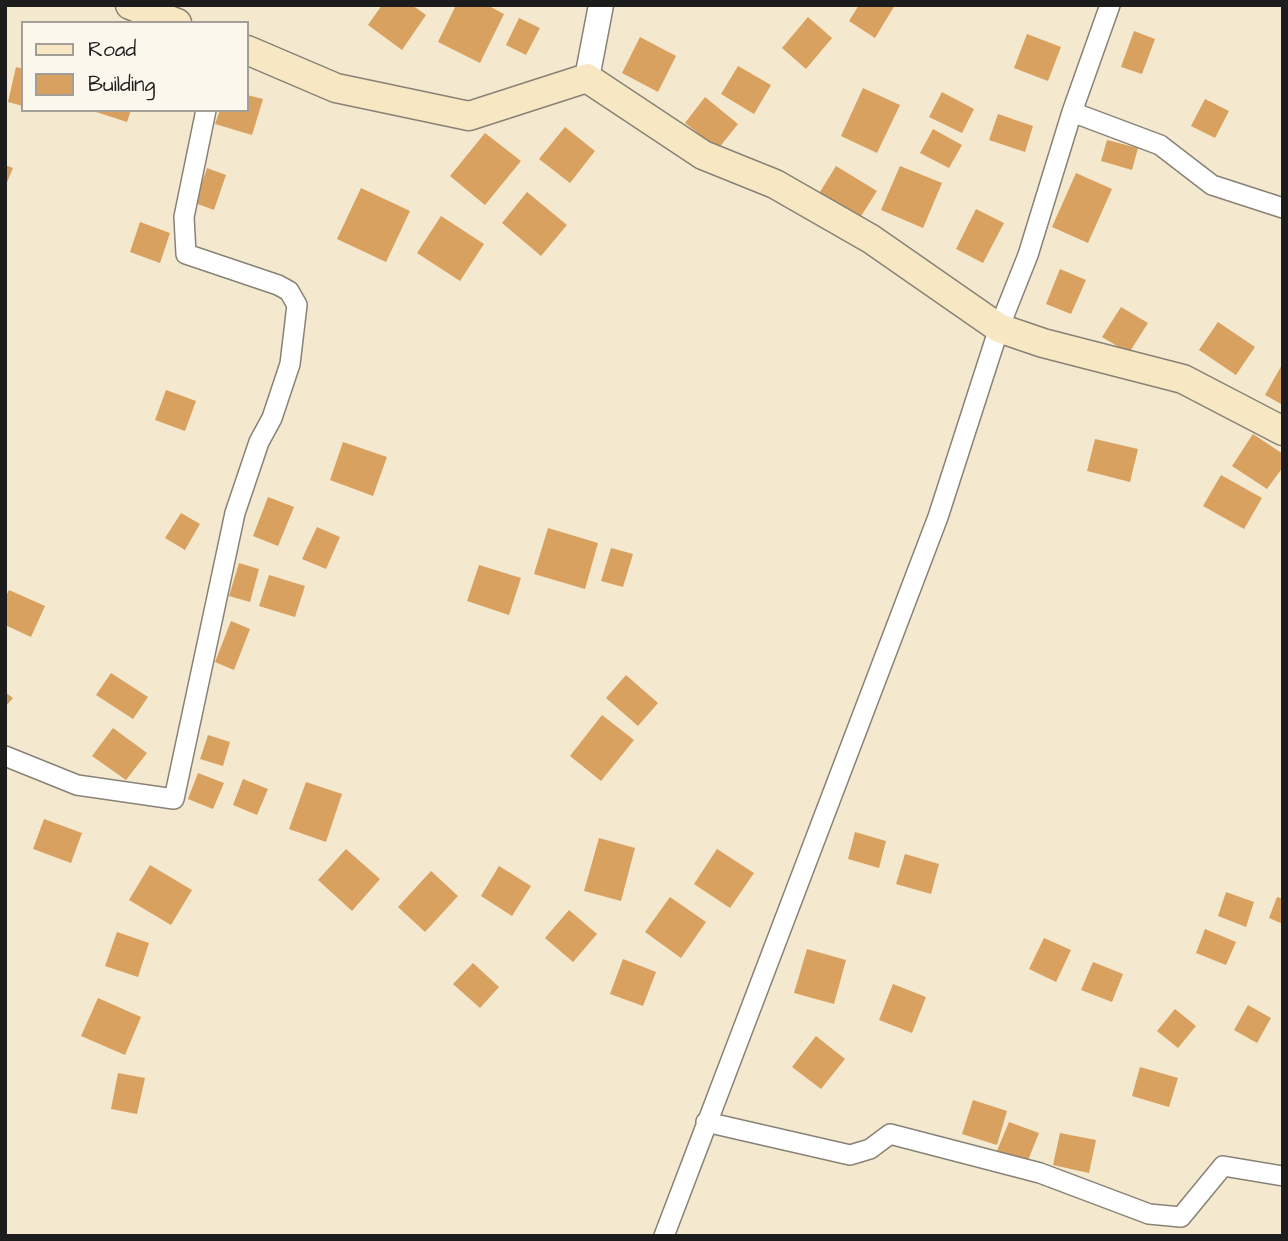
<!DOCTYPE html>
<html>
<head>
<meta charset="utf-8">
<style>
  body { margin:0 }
  #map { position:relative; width:1288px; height:1241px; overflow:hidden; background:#f4e8cf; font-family:"Architects Daughter",sans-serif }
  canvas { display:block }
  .frame { position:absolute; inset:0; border:7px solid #1c1c1c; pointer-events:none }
  .legend { position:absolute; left:21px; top:21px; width:228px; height:91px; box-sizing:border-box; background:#fbf7ec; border:2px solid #a29f99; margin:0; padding:9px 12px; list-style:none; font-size:21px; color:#1c1c1c }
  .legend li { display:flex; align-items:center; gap:14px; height:35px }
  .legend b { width:35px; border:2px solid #a29f99 }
</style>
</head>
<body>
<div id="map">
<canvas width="1288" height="1241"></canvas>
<div class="frame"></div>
<ul class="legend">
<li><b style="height:9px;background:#f7e8c3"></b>Road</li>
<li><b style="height:19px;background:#d8a15f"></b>Building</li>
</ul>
</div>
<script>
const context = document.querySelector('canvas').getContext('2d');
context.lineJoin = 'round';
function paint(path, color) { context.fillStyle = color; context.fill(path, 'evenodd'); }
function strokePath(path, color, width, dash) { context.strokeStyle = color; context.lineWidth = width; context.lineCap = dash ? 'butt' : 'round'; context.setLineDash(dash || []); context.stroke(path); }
const building = new Path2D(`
  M382 5H412L426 15 402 50 368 25Z
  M456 5H487L504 14 480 63 438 42Z
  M859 5H895L875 38 849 21Z
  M808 17 832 38 806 69 782 48Z
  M519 18 540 28 526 55 506 45Z
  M1134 31 1155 39 1142 74 1121 67Z
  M1027 34 1061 47 1048 81 1014 68Z
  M640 37 676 56 658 92 622 73Z
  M738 66 771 85 754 114 721 94Z
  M16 67 23 69V106L8 102Z
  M863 88 900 105 877 153 841 136Z
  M942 92 974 109 962 133 929 117Z
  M247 95 263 99 252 135 215 124 220 110H247Z
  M705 97 738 124 718 149 685 123Z
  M1205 99 1229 111 1215 138 1191 126Z
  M90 110H131L127 122Z
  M998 114 1033 126 1025 152 989 140Z
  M565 127 595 151 570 183 539 159Z
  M933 129 962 145 949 168 920 153Z
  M485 133 521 161 485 205 450 176Z
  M1107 140 1138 148 1132 170 1101 161Z
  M5 165 13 168 5 187Z
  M836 166 877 191 856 224 815 200Z
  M900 166 942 183 923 228 881 210Z
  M207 168 226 175 214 210 195 203Z
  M1076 173 1112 189 1088 243 1052 227Z
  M361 188 410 211 386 262 337 239Z
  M527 192 567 225 541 256 502 223Z
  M976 209 1004 223 983 263 956 249Z
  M441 216 484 244 460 281 417 253Z
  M140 222 170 233 160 263 130 252Z
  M1060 269 1086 280 1071 314 1046 304Z
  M1121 307 1148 323 1129 353 1102 337Z
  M1218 322 1255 347 1236 375 1199 350Z
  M1283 363V405L1265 395Z
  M166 390 196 401 185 431 155 420Z
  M1253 434 1283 454V467L1267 489 1232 466Z
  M1095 439 1138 449 1130 482 1087 471Z
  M343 442 387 457 373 496 330 480Z
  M1221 475 1262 498 1244 529 1203 506Z
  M268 497 294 507 278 546 253 536Z
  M181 513 200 524 185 550 165 538Z
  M317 527 340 537 326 569 302 559Z
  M548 528 598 543 585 589 534 574Z
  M611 548 633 554 623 587 601 581Z
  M239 563 259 569 250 602 229 596Z
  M479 565 521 578 509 615 467 601Z
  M269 575 305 586 295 617 259 606Z
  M9 590 45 606 31 637 5 625V598Z
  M231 621 250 629 234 670 215 662Z
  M111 673 148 697 133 719 96 695Z
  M626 675 658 703 638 726 606 698Z
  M5 692 13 698 5 707Z
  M602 715 634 740 601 781 570 756Z
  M113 728 147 753 126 780 92 756Z
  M208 735 230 742 223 766 200 759Z
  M198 773 224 783 213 809 188 799Z
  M243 779 268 789 257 815 233 805Z
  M306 782 342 794 326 842 289 829Z
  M44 819 82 833 71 863 33 849Z
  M855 832 886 841 879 868 848 859Z
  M599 838 635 848 621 901 584 891Z
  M346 849 380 879 352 911 318 880Z
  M717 849 754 873 730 908 694 884Z
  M905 854 939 864 931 894 896 884Z
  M150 865 192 890 171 925 129 900Z
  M499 866 531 886 512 916 481 896Z
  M431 871 458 896 425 932 398 907Z
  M1226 892 1254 902 1246 927 1218 916Z
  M670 897 706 922 681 958 645 932Z
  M1277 897 1283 899V924L1269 918Z
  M569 910 597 934 573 962 545 938Z
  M1205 929 1236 942 1226 965 1196 953Z
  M117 932 149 943 138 977 105 966Z
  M1044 938 1071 950 1056 982 1029 969Z
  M807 949 846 960 834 1004 794 993Z
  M623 959 656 972 643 1006 610 994Z
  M1093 962 1123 974 1112 1002 1081 990Z
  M473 963 499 987 480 1008 453 984Z
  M893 984 926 997 912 1033 879 1020Z
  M98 998 141 1017 125 1055 81 1036Z
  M1248 1005 1271 1018 1257 1043 1234 1030Z
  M1175 1009 1196 1026 1178 1048 1157 1031Z
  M816 1036 845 1059 821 1089 792 1067Z
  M1140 1067 1178 1078 1169 1107 1132 1096Z
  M118 1073 145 1078 137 1114 111 1109Z
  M973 1100 1007 1111 997 1145 962 1134Z
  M1009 1122 1039 1133 1026 1165 996 1153Z
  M1060 1133 1096 1140 1089 1173 1053 1165Z`);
const minor = new Path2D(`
  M1072 112 1110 5
  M5 756 77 785 174 799 235 513 259 442 272 418 290 364 297 305 289 291 278 285 186 254 184 217 206 110
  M706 1122 850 1155 870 1149 890 1134 1040 1173 1149 1214 1181 1217 1223 1166 1283 1176
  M664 1236 938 517 999 328 1028 255 1072 112 1160 145 1212 185 1283 208`);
const tertiary = new Path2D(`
  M587 78 601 5`);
const secondary = new Path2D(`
  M130 5 177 23
  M247 50 336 88 469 116 587 78 703 155 775 184 871 239 999 328 1043 343 1183 379 1283 431`);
paint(building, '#d8a15f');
strokePath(minor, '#888276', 22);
strokePath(tertiary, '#888276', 27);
strokePath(secondary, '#888276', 31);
strokePath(minor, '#fff', 19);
strokePath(tertiary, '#fff', 24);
strokePath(secondary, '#f7e8c3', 28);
</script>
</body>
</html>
